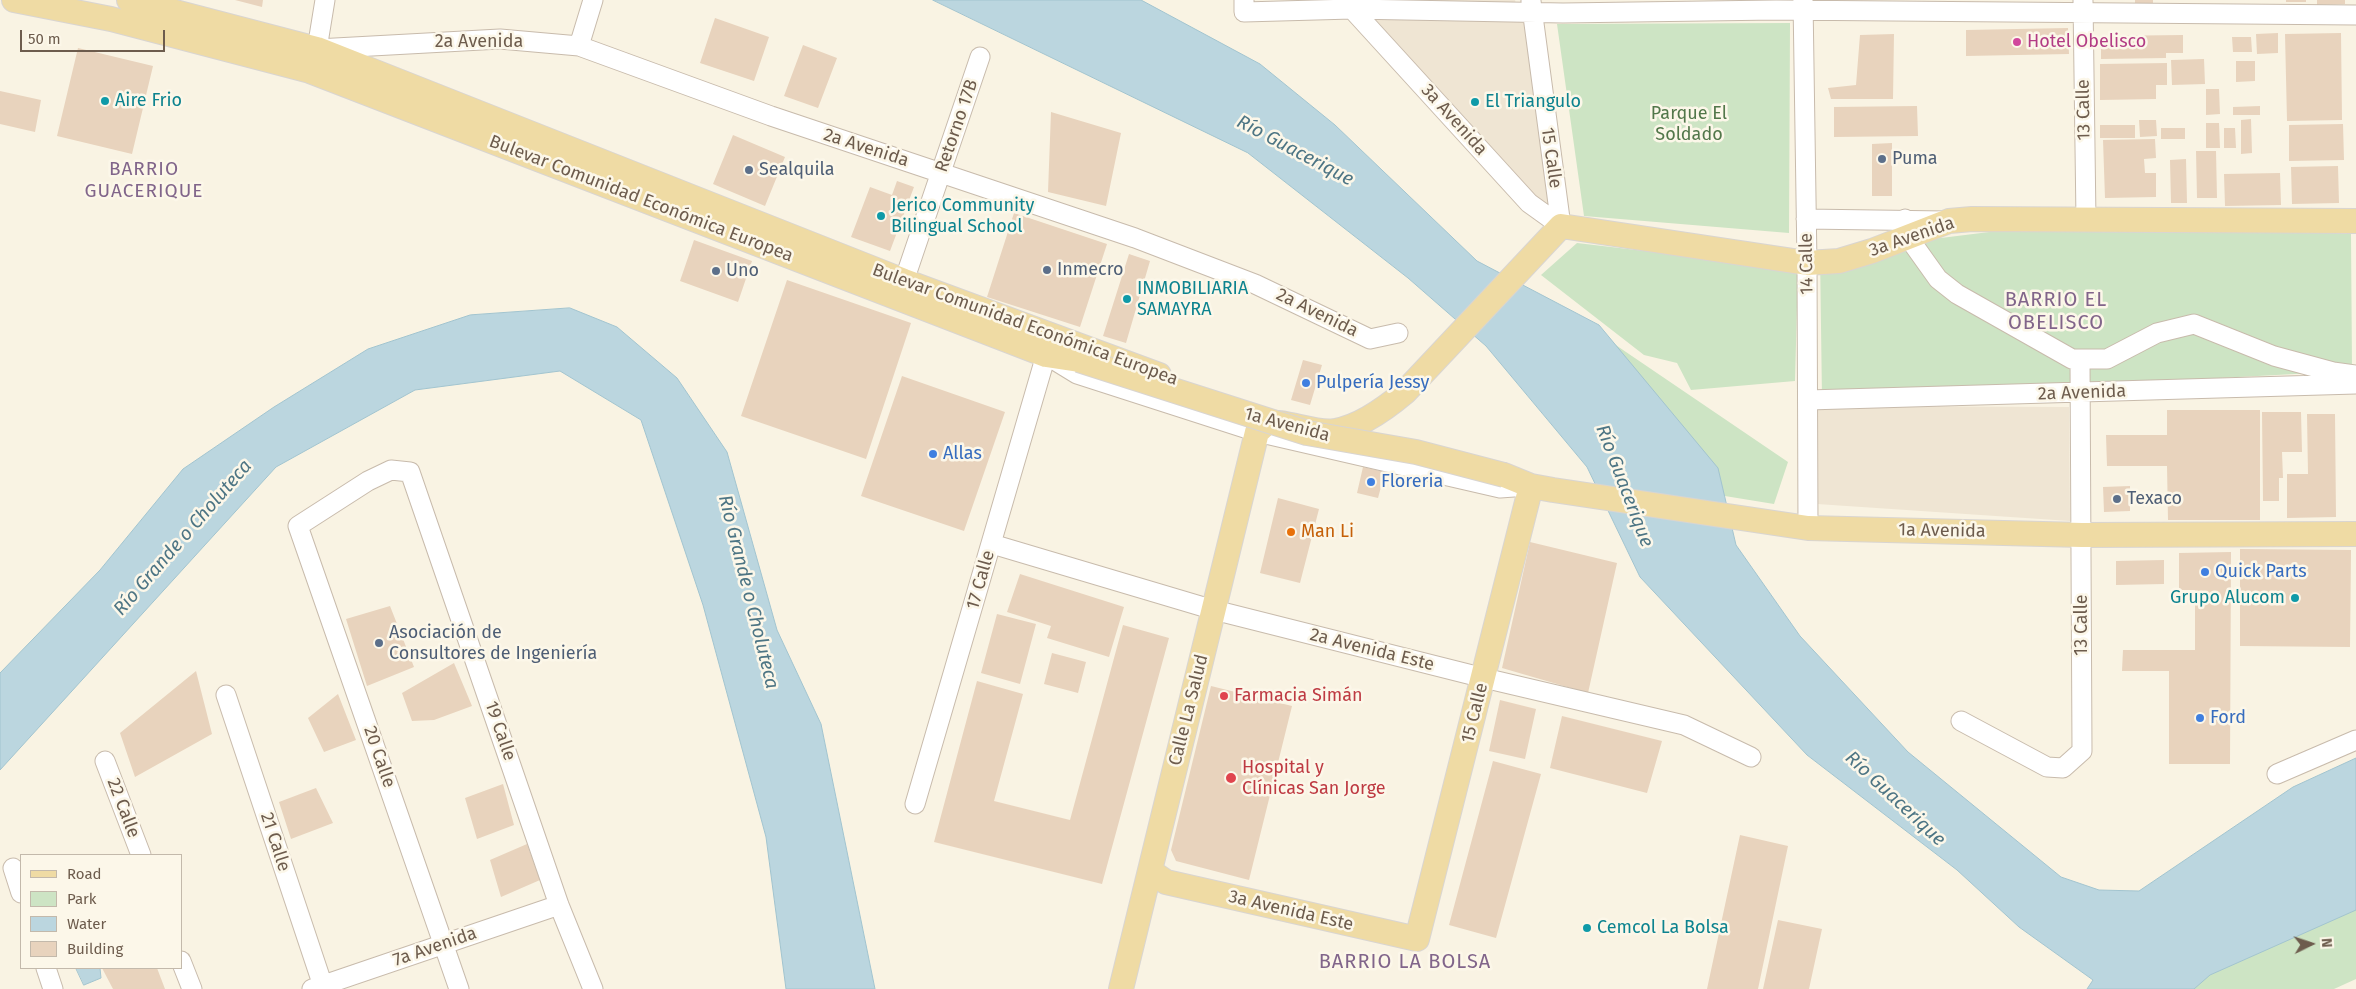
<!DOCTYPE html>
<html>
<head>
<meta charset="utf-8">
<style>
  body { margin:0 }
  #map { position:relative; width:2356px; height:989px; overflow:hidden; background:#f9f3e3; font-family:"Fira Sans",sans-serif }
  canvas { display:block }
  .legend { position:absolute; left:20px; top:854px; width:162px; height:115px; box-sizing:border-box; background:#fcf7e9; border:1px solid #c3b9ab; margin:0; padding:6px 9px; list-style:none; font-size:15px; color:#6d5c4d }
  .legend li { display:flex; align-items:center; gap:10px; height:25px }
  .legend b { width:25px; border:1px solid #c3b9ab }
  .north { position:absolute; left:2286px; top:919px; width:50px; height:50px; -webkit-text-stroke:4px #fcf7e9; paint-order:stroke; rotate:86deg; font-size:14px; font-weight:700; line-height:20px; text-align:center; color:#6d5c4d }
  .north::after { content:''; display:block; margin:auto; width:18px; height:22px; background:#6d5c4d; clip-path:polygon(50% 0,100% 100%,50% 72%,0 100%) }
  .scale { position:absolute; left:20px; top:30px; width:145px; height:22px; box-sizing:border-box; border:2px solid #6d5c4d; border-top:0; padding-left:6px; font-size:15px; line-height:18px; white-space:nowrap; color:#6d5c4d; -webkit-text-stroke:4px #fcf7e9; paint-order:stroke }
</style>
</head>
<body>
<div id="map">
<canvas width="2356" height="989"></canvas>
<ul class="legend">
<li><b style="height:6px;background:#efdba4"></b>Road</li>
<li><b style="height:14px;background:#cde4c4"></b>Park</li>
<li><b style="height:14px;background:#bbd6df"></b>Water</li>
<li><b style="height:14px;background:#e8d3bd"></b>Building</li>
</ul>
<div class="north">N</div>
<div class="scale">50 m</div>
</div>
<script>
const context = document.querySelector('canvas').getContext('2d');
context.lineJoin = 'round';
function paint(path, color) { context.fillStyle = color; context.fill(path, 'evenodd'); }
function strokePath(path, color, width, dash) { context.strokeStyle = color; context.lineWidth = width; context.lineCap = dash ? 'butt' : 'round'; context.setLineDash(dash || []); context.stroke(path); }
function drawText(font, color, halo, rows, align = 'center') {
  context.font = font + ' "Fira Sans",sans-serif'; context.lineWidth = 5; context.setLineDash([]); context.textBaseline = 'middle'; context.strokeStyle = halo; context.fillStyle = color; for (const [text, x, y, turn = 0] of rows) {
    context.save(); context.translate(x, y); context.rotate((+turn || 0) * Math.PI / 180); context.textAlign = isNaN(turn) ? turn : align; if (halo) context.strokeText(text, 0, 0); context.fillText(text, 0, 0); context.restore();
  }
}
const residential = new Path2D(`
  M1290 0H1515L1516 4Z
  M1352 9 1532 12 1561 226Z
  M1816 406 2069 407 2070 521 1817 504Z`);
const green = new Path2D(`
  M1790 23 1789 233 1584 216 1557 24Z
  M2086 220 2351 234 2352 371 1822 399 1820 253Z
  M1577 243 1798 269 1795 381 1691 390 1677 363 1644 355 1541 275Z
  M1545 297 1788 462 1774 504 1688 490 1548 329Z
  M2356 898V979L2334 989H2168Z`);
const water = new Path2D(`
  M933 0H1141L1260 64 1335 125 1477 261 1599 325 1718 468 1736 545 1800 636 1908 752 2061 877 2099 890 2139 891 2293 787 2356 758V910L2210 975 2194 989H2087L2093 980 2019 927 1957 870 1807 755 1640 577 1587 467 1486 346 1408 278 1248 153Z
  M570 308 617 327 677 378 727 452 777 630 821 724 875 989H786L766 837 703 605 641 420 560 371 415 390 276 467 0 770V673L100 570 183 469 274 407 368 349 470 315Z
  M76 968H100L101 978 84 985Z`);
const building = new Path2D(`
  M235 0H263L262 7Z
  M2135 0H2153V4H2135Z
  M2286 0H2306V2H2286Z
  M2317 0H2345V4L2317 5Z
  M715 18 769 37 754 81 700 63Z
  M2068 28 2069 54 1966 56V30Z
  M2278 33V53L2257 54 2256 34Z
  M2341 33 2342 120 2287 121 2285 34Z
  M1894 34 1893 99H1831L1828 88 1856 85 1860 35Z
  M2183 35V53H2166V58L2101 59V36Z
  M2232 37H2251L2252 52H2233Z
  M803 45 837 58 818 108 784 96Z
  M78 48 153 66 132 154 57 136Z
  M2204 59 2205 84 2172 85 2171 60Z
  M2236 61H2255V81L2236 82Z
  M2167 63V85H2156V99L2100 100V64Z
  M2206 89H2219L2220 114 2206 115Z
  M0 91 41 100 35 132 0 124Z
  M1917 106 1918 136 1834 137V107Z
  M2260 106V115H2233V107Z
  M1051 112 1121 133 1106 206 1048 192Z
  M2251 119 2252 153 2241 154V120Z
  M2139 120H2156L2157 136 2140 137Z
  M2206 123H2219L2220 148H2206Z
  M2343 124 2344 160 2289 161V125Z
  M2100 125H2135V138H2100Z
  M2161 128H2185V139H2161Z
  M2224 128H2235L2236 148H2224Z
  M733 135 785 157 765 206 713 184Z
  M2155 139 2156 158 2144 159 2145 173H2156V197L2105 198 2103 140Z
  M1892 143V196H1872V144Z
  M2196 151H2216L2217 198H2197Z
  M2186 159 2187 203H2171L2170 160Z
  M2338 166 2339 203 2292 204 2291 167Z
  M2280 173 2281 205 2225 206 2224 174Z
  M897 181 914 187 890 251 851 237 870 187 892 195Z
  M1014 213 1107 244 1080 327 987 297Z
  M694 240 752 261 738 302 680 281Z
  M1129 254 1150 261 1126 343 1103 336Z
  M787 280 911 323 866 459 741 416Z
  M1303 360 1322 365 1310 405 1291 400Z
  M902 376 1005 412 964 531 861 496Z
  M2167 410H2260V520H2168L2167 466H2107L2106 435H2167Z
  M2262 412H2301L2302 452H2282L2283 478H2279V501H2263Z
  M2307 414H2335L2336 517 2287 518V474H2308Z
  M1363 467 1385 472 1378 498 1357 493Z
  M2130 486V511L2104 512 2103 487Z
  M1278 498 1319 509 1300 583 1260 573Z
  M1530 542 1617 563 1588 693 1502 668Z
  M2240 549 2351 550 2350 647 2240 646Z
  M2231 552 2230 764H2169V671H2122L2123 650H2195V590H2179V553Z
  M2164 560V584L2116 585V561Z
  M1020 574 1124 607 1109 657 1047 638 1051 626 1007 612Z
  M390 606 414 667 367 686 346 619Z
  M997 614 1036 624 1020 684 981 673Z
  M1123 625 1169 638 1102 884 934 842 977 681 1023 694 994 801 1070 820Z
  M1052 653 1086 662 1078 693 1044 684Z
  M454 663 472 706 434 720 412 721 402 693Z
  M196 671 212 734 135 777 120 733Z
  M1211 686 1292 706 1249 880 1176 861 1171 850Z
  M338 694 356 740 324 752 308 718Z
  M1500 700 1536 709 1525 759 1489 751Z
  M1562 716 1662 741 1647 793 1550 768Z
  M1493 761 1541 774 1496 938 1449 925Z
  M503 784 514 825 477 839 465 798Z
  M316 788 333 823 291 839 279 802Z
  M1740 835 1788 846 1758 989H1707Z
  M527 844 540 880 501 897 490 860Z
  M1778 920 1822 929 1809 989H1763Z
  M102 968H157L165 989H113Z`);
const minor = new Path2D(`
  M325 0 317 49 500 39 579 46 771 116 1135 238 1255 284 1370 339 1398 333
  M1244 0V12L1352 9 1563 13 1776 10 2356 15
  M1803 0 1807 263 1808 528
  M1531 1 1561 226
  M2083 1 2086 220
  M1352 9 1529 203 1561 226
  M579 46 593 0
  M1806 219 1945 221
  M1905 219 1908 237 1938 279 1957 294 2072 359H2107L2157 333 2194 324 2274 356 2333 372 2355 375
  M904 281 980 57
  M1808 400 2356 384
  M992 544 1214 610 1484 678 1684 725 1751 757
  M226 695 324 989
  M1961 721 2047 767 2063 768 2082 751 2080 360
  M105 761 141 855
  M2277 774 2356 740
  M915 804 1046 355 1077 374 1257 432 1500 488 1528 486
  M13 868 21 893
  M181 961 192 989
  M46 968 53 989
  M312 989 559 905
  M459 989 298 526 368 481 391 470 410 472 559 905 593 989`);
const major = new Path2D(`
  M14 0 111 19 310 71 1046 355 1079 360
  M129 0 317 49 904 281 1159 375
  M1504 475 1531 486 1553 490 1808 528 2082 535 2356 534
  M1150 871 1166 882 1417 939 1531 486
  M1121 989 1257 432C1260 430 1263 426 1266 424 1280 418 1316 435 1335 431 1360 427 1386 408 1405 392L1561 226 1807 263 1839 261 1872 251 1949 221 1972 219 2356 221`);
const majorBridge = new Path2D(`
  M1079 360 1307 433 1416 452 1504 475`);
const markers = [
  [2017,42,5,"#d1479c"],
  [105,101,5,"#0f9aa8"],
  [1475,102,5,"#0f9aa8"],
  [1882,159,5,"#5c6f8a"],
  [749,170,5,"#5c6f8a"],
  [881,216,5,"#0f9aa8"],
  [1047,270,5,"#5c6f8a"],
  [716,271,5,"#5c6f8a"],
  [1127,299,5,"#0f9aa8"],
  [1306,383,5,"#3f7fe0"],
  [933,454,5,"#3f7fe0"],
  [1371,482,5,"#3f7fe0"],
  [2117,499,5,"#5c6f8a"],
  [1291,532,5,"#e8710a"],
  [2205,572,5,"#3f7fe0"],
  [2295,598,5,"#0f9aa8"],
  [379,643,5,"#5c6f8a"],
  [1224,696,5,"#e0444e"],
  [2200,718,5,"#3f7fe0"],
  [1231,778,6,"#e0444e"],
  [1587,928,5,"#0f9aa8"]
];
const streetNames = [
  ["2a Avenida",479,42],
  ["13 Calle",2084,110,-91],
  ["3a Avenida",1454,120,48],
  ["Retorno 17B",957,126,-71],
  ["2a Avenida",866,148,18],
  ["15 Calle",1551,158,82],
  ["Bulevar Comunidad Económica Europea",641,199,21],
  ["3a Avenida",1912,237,-19],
  ["14 Calle",1807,264,-91],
  ["2a Avenida",1317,313,26],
  ["Bulevar Comunidad Económica Europea",1025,325,20],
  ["2a Avenida",2082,393,-2],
  ["1a Avenida",1287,425,15],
  ["1a Avenida",1942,531,1],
  ["17 Calle",981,580,-74],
  ["13 Calle",2082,625,-90],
  ["2a Avenida Este",1372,650,14],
  ["Calle La Salud",1189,710,-76],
  ["15 Calle",1475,713,-76],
  ["19 Calle",500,731,71],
  ["20 Calle",379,757,71],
  ["22 Calle",123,808,69],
  ["21 Calle",275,842,72],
  ["3a Avenida Este",1291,911,13],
  ["7a Avenida",435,947,-19]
];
const hotelNames = [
  ["Hotel Obelisco",2027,42]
];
const cultureNames = [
  ["Aire Frio",115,101],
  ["El Triangulo",1485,102],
  ["Jerico Community",891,206],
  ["Bilingual School",891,227],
  ["INMOBILIARIA",1137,289],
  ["SAMAYRA",1137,310],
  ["Grupo Alucom",2285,598,"right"],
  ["Cemcol La Bolsa",1597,928]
];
const parkNames = [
  ["Parque El",1689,114],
  ["Soldado",1689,135]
];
const serviceNames = [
  ["Puma",1892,159],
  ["Sealquila",759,170],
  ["Inmecro",1057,270],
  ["Uno",726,271],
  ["Texaco",2127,499],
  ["Asociación de",389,633],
  ["Consultores de Ingeniería",389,654]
];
const shopNames = [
  ["Pulpería Jessy",1316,383],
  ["Allas",943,454],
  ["Floreria",1381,482],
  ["Quick Parts",2215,572],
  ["Ford",2210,718]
];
const foodNames = [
  ["Man Li",1301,532]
];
const healthNames = [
  ["Farmacia Simán",1234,696],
  ["Hospital y",1242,768],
  ["Clínicas San Jorge",1242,789]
];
const waterNames = [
  ["Río Guacerique",1295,151,28],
  ["Río Guacerique",1624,486,69],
  ["Río Grande o Choluteca",183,538,-49],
  ["Río Grande o Choluteca",748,592,76],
  ["Río Guacerique",1895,799,43]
];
const neighbourhoodNames = [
  ["BARRIO",144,170],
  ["GUACERIQUE",144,192]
];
const quarterNames = [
  ["BARRIO EL",2056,300],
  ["OBELISCO",2056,323],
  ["BARRIO LA BOLSA",1405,962]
];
paint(residential, '#efe5d3');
paint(green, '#cde4c4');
paint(water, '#bbd6df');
strokePath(water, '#a2c4cf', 1);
paint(building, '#e8d3bd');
strokePath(minor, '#c8bbac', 21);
strokePath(major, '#d9d5d1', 26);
strokePath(minor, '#fff', 19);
strokePath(major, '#efdba4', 24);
strokePath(majorBridge, '#d9d5d1', 26, []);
strokePath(majorBridge, '#efdba4', 24);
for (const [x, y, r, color] of markers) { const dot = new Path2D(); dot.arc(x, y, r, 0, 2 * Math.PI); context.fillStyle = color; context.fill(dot); strokePath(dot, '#fcf7e9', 2); }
drawText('18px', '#6d5c4d', '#fcf7e9', streetNames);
drawText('18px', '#b23c85', '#fcf7e9', hotelNames, 'left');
drawText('18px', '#0d838f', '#fcf7e9', cultureNames, 'left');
drawText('18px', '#52774a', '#fcf7e9', parkNames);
drawText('18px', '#4e5e75', '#fcf7e9', serviceNames, 'left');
drawText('18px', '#366cbe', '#fcf7e9', shopNames, 'left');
drawText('18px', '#c56008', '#fcf7e9', foodNames, 'left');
drawText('18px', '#be3a42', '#fcf7e9', healthNames, 'left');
drawText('italic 19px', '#4d7584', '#fcf7e9', waterNames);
context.letterSpacing = '1px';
drawText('19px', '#81658a', '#fcf7e9', neighbourhoodNames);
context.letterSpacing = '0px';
context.letterSpacing = '1px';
drawText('20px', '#81658a', '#fcf7e9', quarterNames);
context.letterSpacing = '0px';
</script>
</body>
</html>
